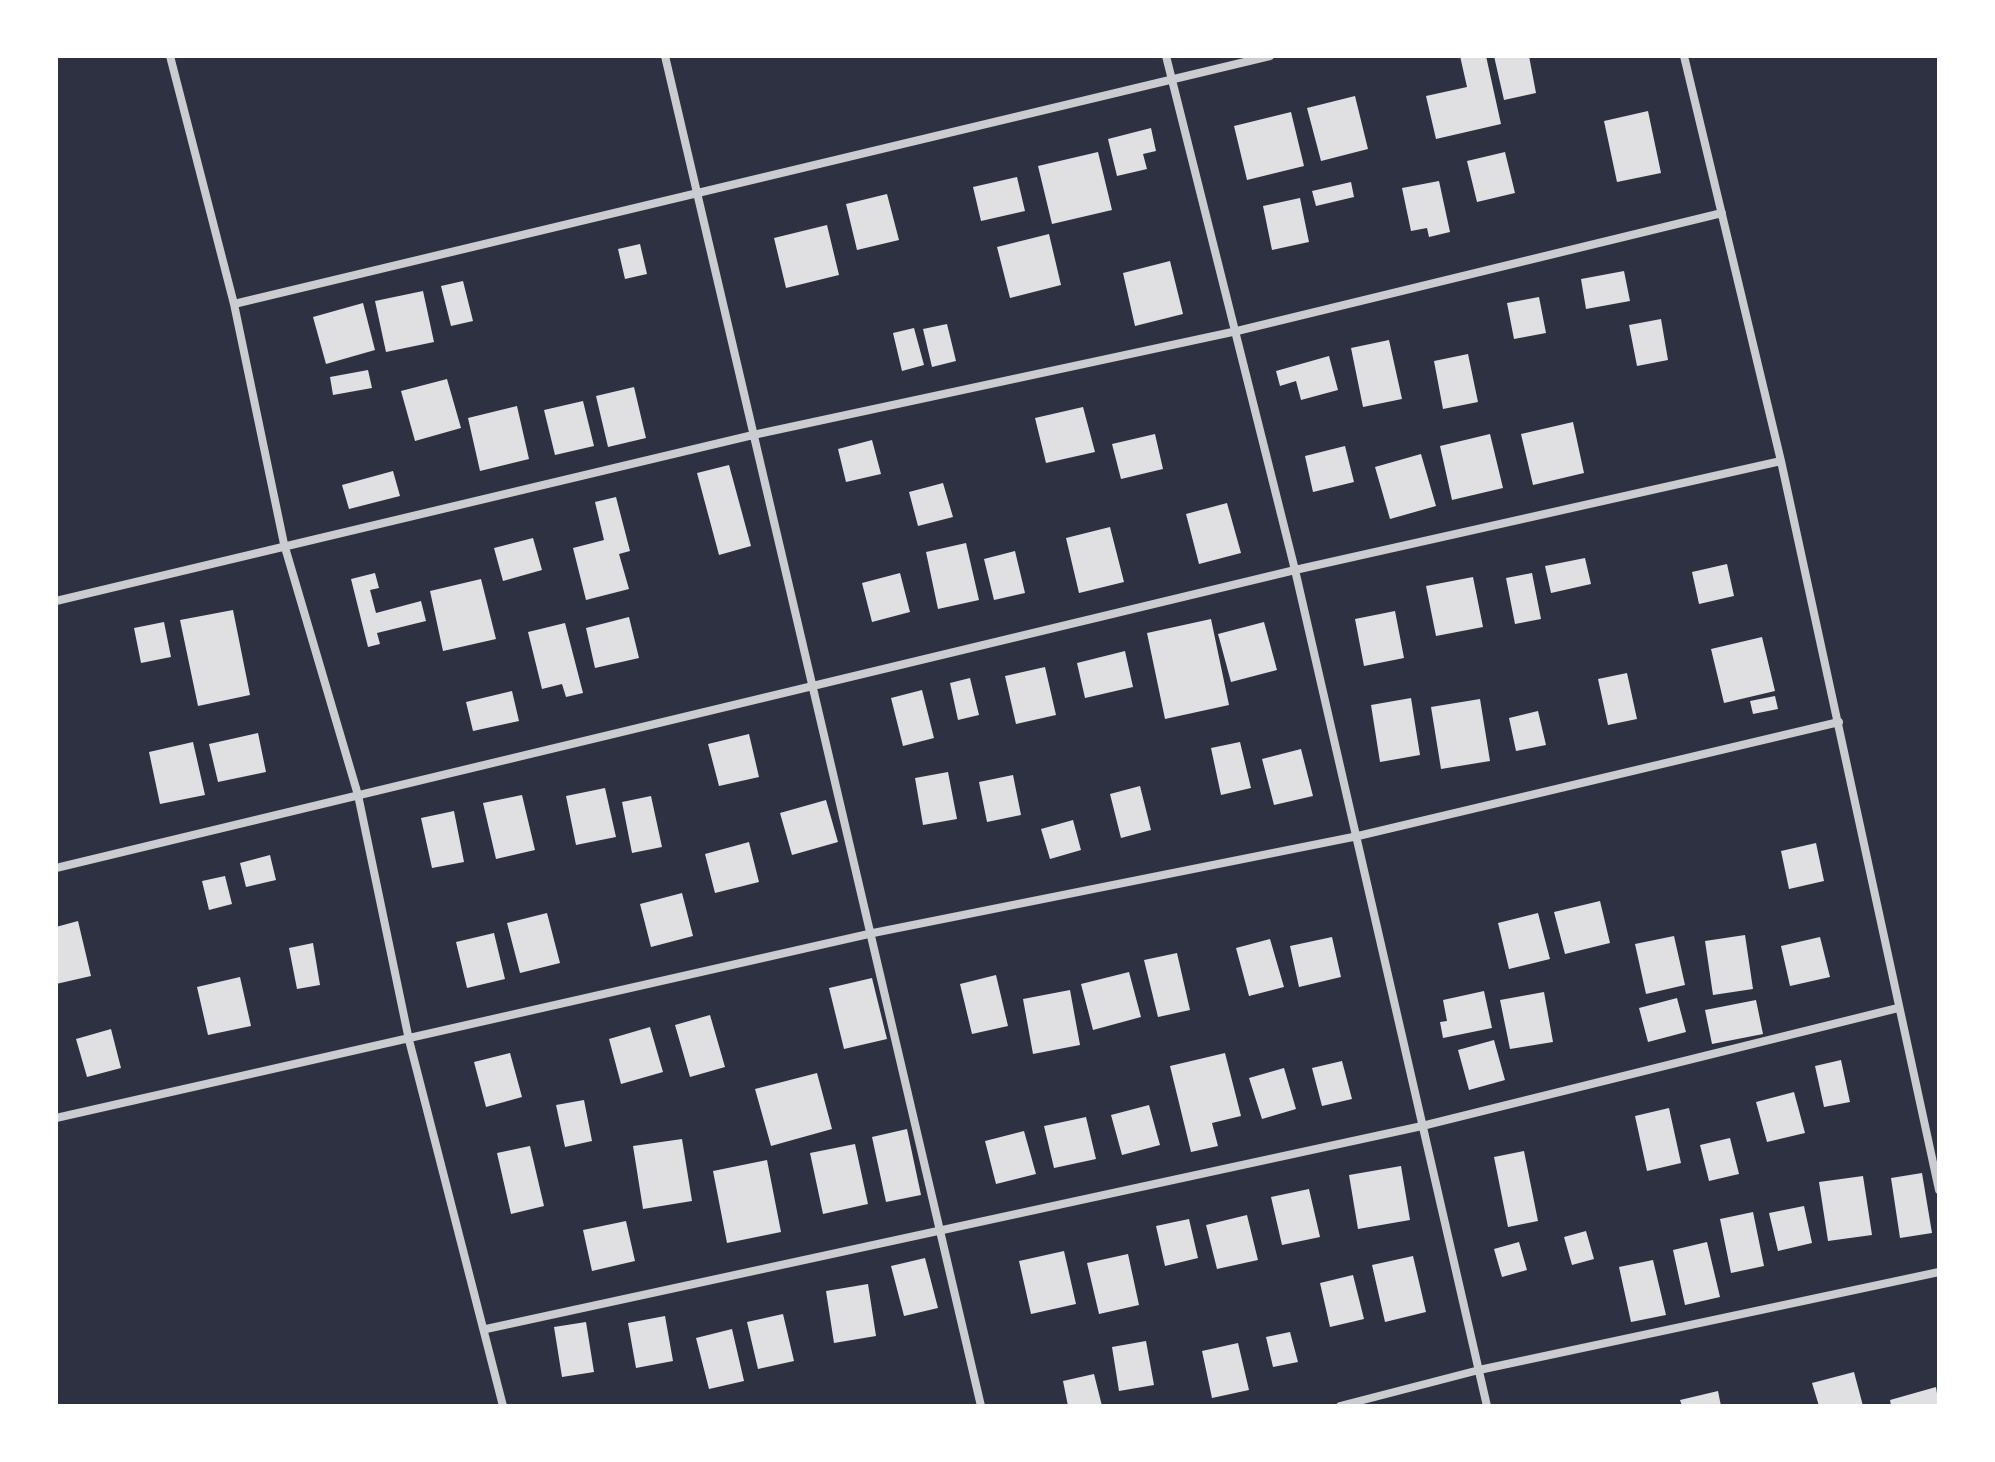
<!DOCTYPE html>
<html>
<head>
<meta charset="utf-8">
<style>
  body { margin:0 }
  #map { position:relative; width:1995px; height:1462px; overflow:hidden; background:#2d3142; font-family:"Work Sans",sans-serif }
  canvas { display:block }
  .frame { position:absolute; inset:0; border:58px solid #fff; pointer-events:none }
</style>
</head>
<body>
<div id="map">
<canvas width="1995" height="1462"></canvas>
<div class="frame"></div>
</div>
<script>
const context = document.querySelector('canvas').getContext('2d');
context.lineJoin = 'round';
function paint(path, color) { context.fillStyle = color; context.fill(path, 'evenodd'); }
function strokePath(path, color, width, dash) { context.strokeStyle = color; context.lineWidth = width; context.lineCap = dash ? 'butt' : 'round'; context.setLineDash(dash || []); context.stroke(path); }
const building = new Path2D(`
  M1460 56H1486L1501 124 1436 139 1426 96 1467 87Z
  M1494 56H1529L1536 93 1504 100Z
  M1355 96 1368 149 1321 161 1307 108Z
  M1648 111 1661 173 1617 182 1604 121Z
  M1291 112 1304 166 1247 180 1234 126Z
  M1151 128 1156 151 1143 154 1147 169 1117 176 1108 139Z
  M1098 152 1112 210 1052 224 1038 166Z
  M1505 152 1515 193 1477 202 1467 161Z
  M1017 177 1025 211 981 221 973 187Z
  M1439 181 1450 232 1429 237 1427 228 1411 231 1402 188Z
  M1351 182 1354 197 1316 206 1312 191Z
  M887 194 899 240 857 250 846 204Z
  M1300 198 1309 242 1272 250 1263 206Z
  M827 225 839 275 786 288 774 238Z
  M1049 234 1061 285 1010 298 997 247Z
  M640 244 647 274 625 279 618 249Z
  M1170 261 1183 314 1135 326 1123 273Z
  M1624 271 1630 301 1586 309 1581 279Z
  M463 281 473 321 451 326 441 286Z
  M423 291 434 342 386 352 375 301Z
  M1539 297 1546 333 1514 339 1507 303Z
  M363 303 375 350 326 364 313 317Z
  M1661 319 1668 360 1637 366 1629 325Z
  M947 324 956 361 932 367 923 329Z
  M914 328 924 365 902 371 893 333Z
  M1389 340 1402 399 1363 407 1351 348Z
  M1468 354 1478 402 1443 409 1434 361Z
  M1329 356 1338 390 1301 400 1296 381 1280 386 1276 371Z
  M368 370 372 388 333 395 330 377Z
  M447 379 461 428 415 441 401 391Z
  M634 387 646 438 608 447 596 396Z
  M583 401 594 446 555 455 544 410Z
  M517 406 529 459 480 471 468 418Z
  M1083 407 1095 452 1046 463 1035 418Z
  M1573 422 1584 473 1533 485 1521 434Z
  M1155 434 1163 469 1121 479 1112 444Z
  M1490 434 1503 488 1452 500 1440 446Z
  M872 440 881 474 846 482 838 449Z
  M1345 446 1354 482 1313 492 1305 456Z
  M1421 454 1436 506 1390 519 1375 467Z
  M729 465 751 546 719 555 697 473Z
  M393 471 400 496 349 509 342 485Z
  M943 483 953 517 918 526 909 492Z
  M616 497 630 551 619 554 629 589 586 600 573 548 604 540 595 502Z
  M1227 503 1241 553 1199 564 1186 514Z
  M1110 527 1124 582 1079 593 1066 538Z
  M533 538 542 570 503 581 494 548Z
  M966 543 979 600 938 609 926 552Z
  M1015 551 1025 593 994 600 984 559Z
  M1585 558 1591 584 1551 593 1545 566Z
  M1727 564 1734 596 1699 604 1692 572Z
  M375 573 379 588 370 590 376 613 421 601 426 621 377 633 380 644 368 647 351 579Z
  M900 573 910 612 872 622 862 583Z
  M1532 573 1541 619 1515 624 1506 578Z
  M1473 577 1483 627 1436 636 1426 586Z
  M481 579 496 639 443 651 430 591Z
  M233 610 250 695 198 706 180 620Z
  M1395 611 1404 658 1364 666 1355 619Z
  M629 617 639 658 595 668 586 628Z
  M1211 619 1229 705 1165 719 1147 633Z
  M164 622 171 657 141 663 134 628Z
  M1264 622 1277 670 1231 682 1218 634Z
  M565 623 583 693 566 697 562 684 542 689 528 632Z
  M1762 637 1775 691 1724 703 1711 649Z
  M1125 651 1133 687 1085 698 1077 663Z
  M1045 667 1056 715 1016 724 1005 676Z
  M1627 673 1637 719 1608 725 1598 679Z
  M970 678 979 715 958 720 950 683Z
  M922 690 934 738 903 746 891 698Z
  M512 691 519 721 473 731 466 702Z
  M1775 696 1778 709 1753 714 1750 701Z
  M1411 698 1420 755 1380 762 1371 705Z
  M1480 699 1490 761 1441 769 1431 707Z
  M1538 711 1546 745 1516 751 1509 718Z
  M258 733 266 772 218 782 209 744Z
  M749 734 759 777 719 786 708 744Z
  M193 742 205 795 160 804 149 752Z
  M1240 742 1251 788 1221 795 1211 748Z
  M1301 749 1313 796 1274 805 1262 759Z
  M948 772 957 819 923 825 915 778Z
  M1013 775 1021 815 987 822 979 782Z
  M1140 786 1151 830 1121 838 1110 794Z
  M605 788 616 837 576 845 566 796Z
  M522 795 535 850 496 859 483 803Z
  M651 796 662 847 632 853 622 802Z
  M826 800 838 842 792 855 780 813Z
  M454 811 464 862 432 868 421 818Z
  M1073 820 1081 850 1050 859 1041 829Z
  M749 842 759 882 715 893 705 854Z
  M1816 843 1824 881 1789 889 1781 851Z
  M270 855 276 880 246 887 240 863Z
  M225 876 232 904 209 910 202 881Z
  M682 893 693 936 651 947 640 904Z
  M1600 901 1610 943 1565 954 1554 912Z
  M547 913 560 963 520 973 507 923Z
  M1538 913 1550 959 1509 969 1498 923Z
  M78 921 91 976 56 984V927Z
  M494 933 505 979 467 988 456 942Z
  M1745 935 1753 989 1713 995 1705 941Z
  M1674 936 1685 985 1646 994 1635 944Z
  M1332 937 1341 977 1299 987 1290 946Z
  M1820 937 1830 977 1790 986 1781 946Z
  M1270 939 1284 987 1249 996 1236 948Z
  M313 943 320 985 297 989 289 948Z
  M1177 953 1190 1010 1158 1017 1144 960Z
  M1129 972 1141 1017 1093 1030 1081 984Z
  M996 975 1008 1026 972 1034 960 984Z
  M240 977 251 1026 208 1035 197 987Z
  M872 978 887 1039 844 1049 829 988Z
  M1070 990 1080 1045 1033 1054 1023 999Z
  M1484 991 1492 1028 1443 1038 1440 1022 1447 1021 1443 1000Z
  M1544 992 1553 1042 1510 1049 1500 1000Z
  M1677 998 1686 1032 1648 1042 1639 1008Z
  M1756 1000 1763 1034 1712 1044 1705 1010Z
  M710 1015 725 1067 690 1077 675 1025Z
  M650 1027 663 1072 621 1084 609 1039Z
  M111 1029 121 1068 87 1077 76 1039Z
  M1494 1040 1505 1080 1469 1090 1458 1050Z
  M510 1053 522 1097 486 1107 474 1062Z
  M1225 1053 1241 1116 1212 1123 1218 1146 1191 1152 1170 1066Z
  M1841 1060 1850 1102 1824 1107 1815 1066Z
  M1342 1061 1352 1099 1322 1106 1312 1068Z
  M1284 1068 1296 1109 1262 1119 1249 1078Z
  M817 1073 832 1129 771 1146 755 1089Z
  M1794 1092 1805 1133 1767 1142 1756 1102Z
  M584 1100 592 1141 565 1147 556 1105Z
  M1149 1105 1160 1145 1122 1155 1111 1115Z
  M1669 1108 1681 1163 1647 1171 1635 1116Z
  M1086 1117 1096 1159 1054 1168 1044 1126Z
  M907 1129 921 1195 886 1202 872 1137Z
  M1024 1131 1036 1174 996 1184 985 1141Z
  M1730 1138 1739 1174 1709 1181 1700 1145Z
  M682 1139 692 1201 643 1209 633 1146Z
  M855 1144 868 1204 823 1214 810 1153Z
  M530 1146 544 1206 511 1214 497 1153Z
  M1524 1151 1538 1221 1508 1227 1494 1157Z
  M767 1160 781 1232 727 1243 713 1171Z
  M1401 1166 1410 1220 1358 1229 1349 1175Z
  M1922 1173 1932 1233 1900 1238 1891 1178Z
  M1863 1176 1872 1235 1828 1241 1819 1182Z
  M1309 1189 1320 1237 1282 1245 1271 1197Z
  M1804 1206 1812 1243 1778 1251 1769 1213Z
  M1753 1212 1764 1266 1731 1273 1720 1219Z
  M1247 1215 1258 1260 1217 1269 1206 1225Z
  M1189 1219 1198 1258 1165 1266 1156 1226Z
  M626 1221 635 1261 592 1271 583 1230Z
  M1586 1231 1594 1259 1572 1265 1564 1237Z
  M1519 1242 1527 1270 1502 1277 1494 1249Z
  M1707 1242 1720 1297 1685 1305 1673 1250Z
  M1064 1251 1076 1304 1031 1314 1019 1261Z
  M1128 1254 1139 1305 1099 1314 1087 1263Z
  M1413 1256 1426 1312 1385 1322 1372 1265Z
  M925 1258 938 1308 904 1316 891 1266Z
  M1653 1260 1666 1315 1631 1322 1619 1267Z
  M1353 1275 1364 1319 1330 1327 1320 1283Z
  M868 1284 876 1336 834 1343 826 1291Z
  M783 1314 794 1361 758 1369 747 1322Z
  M665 1316 673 1361 636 1368 628 1323Z
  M586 1322 594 1372 562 1377 554 1327Z
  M732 1329 744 1381 709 1389 696 1338Z
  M1290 1332 1298 1362 1273 1367 1266 1337Z
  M1146 1341 1154 1385 1119 1391 1112 1347Z
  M1238 1343 1249 1390 1212 1398 1202 1351Z
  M1854 1372 1863 1406H1819L1812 1383Z
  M1094 1374 1102 1406H1068L1063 1381Z
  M1936 1387 1939 1406H1891L1890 1400Z
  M1718 1391 1721 1406H1682L1680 1400Z`);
const minor = new Path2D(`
  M170 56 234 304 284 544 358 795 409 1040 503 1406
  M665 56 981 1406
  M1166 56 1295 570 1487 1406
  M1684 56 1781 461 1939 1190
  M234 304 1270 56
  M56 601 753 435 1237 331 1722 213
  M56 868 1295 570 1781 461
  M56 1118 873 933 1358 836 1839 722
  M486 1329 1422 1126 1898 1008
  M1340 1406 1479 1370 1939 1272`);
paint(building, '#e0e0e3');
strokePath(minor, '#caccd0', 8);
</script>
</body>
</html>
